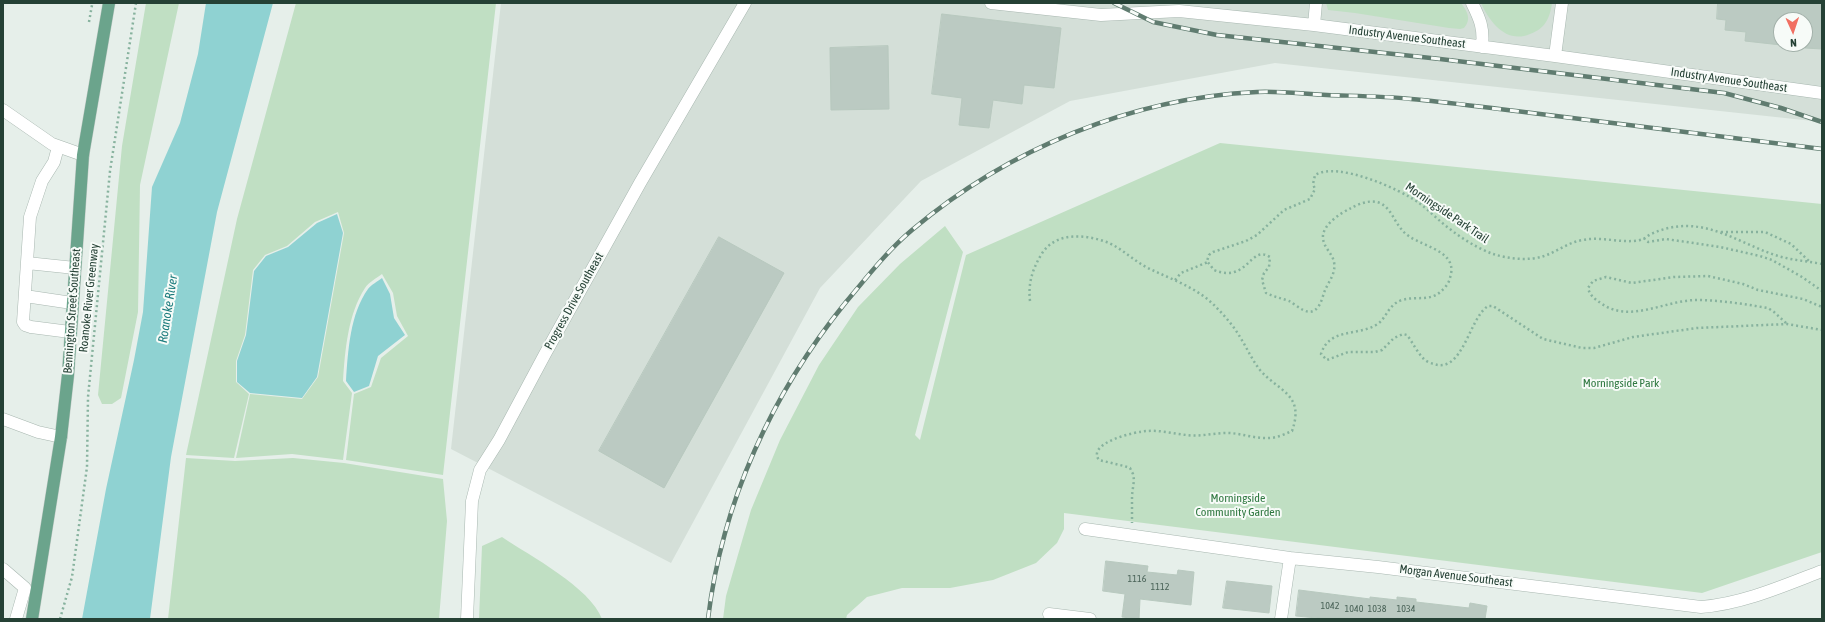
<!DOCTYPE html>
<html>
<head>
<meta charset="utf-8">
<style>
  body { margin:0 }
  #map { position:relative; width:1825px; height:622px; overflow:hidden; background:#e6efea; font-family:"Asap Condensed",sans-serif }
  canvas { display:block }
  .frame { position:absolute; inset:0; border:4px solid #254135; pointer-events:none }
  .north { position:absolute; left:1773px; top:12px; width:40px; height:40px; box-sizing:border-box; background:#f7fbf8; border:1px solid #a3b1aa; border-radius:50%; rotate:177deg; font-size:11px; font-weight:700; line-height:16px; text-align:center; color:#254135 }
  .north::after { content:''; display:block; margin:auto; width:14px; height:18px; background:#f16f62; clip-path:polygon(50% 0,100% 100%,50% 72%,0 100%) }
</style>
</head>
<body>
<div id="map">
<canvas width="1825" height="622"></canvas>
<div class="frame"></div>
<div class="north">N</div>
</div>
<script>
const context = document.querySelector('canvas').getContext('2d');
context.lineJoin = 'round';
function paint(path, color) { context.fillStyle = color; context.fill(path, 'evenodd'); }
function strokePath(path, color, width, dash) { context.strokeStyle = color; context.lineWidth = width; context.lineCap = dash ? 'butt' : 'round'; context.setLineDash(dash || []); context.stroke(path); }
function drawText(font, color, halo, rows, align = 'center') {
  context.font = font + ' "Asap Condensed",sans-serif'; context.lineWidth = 4; context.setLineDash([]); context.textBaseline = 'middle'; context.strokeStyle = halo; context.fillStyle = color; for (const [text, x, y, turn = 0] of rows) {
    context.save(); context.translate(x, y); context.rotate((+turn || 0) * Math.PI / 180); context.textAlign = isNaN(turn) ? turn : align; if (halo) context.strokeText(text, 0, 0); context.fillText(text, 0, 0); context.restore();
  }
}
const built = new Path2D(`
  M501 3H1822V122L1275 63 1070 101 921 181 820 288 671 563 451 449ZM1781 20H1805V44H1781Z`);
const green = new Path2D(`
  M146 3H179L140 185 138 312 121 398 112 404H102L98 395 122 146Z
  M296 3H496L443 475 346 460 354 394 371 387 381 358 408 336 397 316 393 293 382 274C377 278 369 282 365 288 348 314 345 350 343 381L352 393 343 460 292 454 236 458 250 394 302 399 318 377 344 233 338 212 315 222 287 246 265 255 253 270 245 335 236 361V382L249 394 234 458 186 455 237 219Z
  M1326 3H1461C1467 11 1472 19 1464 28L1460 29 1449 28 1355 13 1328 10Z
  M1481 3H1552C1550 18 1545 29 1530 34 1507 44 1490 23 1481 3Z
  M1220 143 1822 204V552L1702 593 1064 513V529L1057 543 1036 563 993 580 950 588H902L867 597 847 615 846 619H723L726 596 751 510 780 440 819 365 858 307 900 264 945 226 963 252 915 435 920 440 966 255Z
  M186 458 235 461 293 458 344 463 443 479 447 521 439 619H168Z
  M502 537C530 556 590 587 602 619H479L482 546Z`);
const water = new Path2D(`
  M206 3H273L217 212 171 457 150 619H82L106 489 134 360 143 312 152 187 180 123 198 54Z
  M337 214 343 233 317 377 302 398 250 393 237 382V361L246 335 254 271 266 256 288 247 317 223Z
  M382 278 390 294 394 318 405 335 378 356 369 386 354 392 346 381C348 351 350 314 368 289 371 285 378 281 382 278Z`);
const building = new Path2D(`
  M1718 3H1822V49L1805 48V20H1781V45L1745 41 1746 32 1725 30 1726 20 1717 19Z
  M942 14 1061 28 1054 88 1024 85 1022 104 993 100 989 128 959 125 962 98 932 94Z
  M888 46 889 109 831 110 830 48Z
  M719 237 784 273 664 488 599 451Z
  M1106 561 1148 566 1147 572 1177 575 1178 570 1194 572 1191 605 1140 599 1139 619 1122 617 1125 594 1103 591Z
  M1227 581 1272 586 1269 613 1223 608Z
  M1299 590 1370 599V597L1397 600V597L1416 599V602L1469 608 1470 603 1487 606 1485 619 1317 618 1296 616Z`);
const path = new Path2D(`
  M89 22 92 5
  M1721 232H1765L1791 244 1810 262
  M1644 238 1646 241 1648 242 1666 239 1720 247 1760 256 1772 260 1802 277 1822 291
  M1822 264C1806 261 1790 260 1775 255 1745 245 1718 226 1686 226 1674 226 1662 229 1651 234 1647 236 1645 239 1640 240 1623 244 1602 236 1583 240 1569 242 1558 251 1544 256 1529 261 1509 259 1493 254 1474 247 1455 234 1440 221 1433 215 1426 208 1419 203 1400 189 1337 161 1315 175L1313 184 1315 189 1310 199 1284 210 1257 235 1246 241 1213 252 1209 255 1207 261 1214 270C1248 284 1250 244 1270 257L1269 267 1264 273 1262 280 1266 293C1274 297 1281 298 1289 301 1297 305 1309 319 1318 307 1322 302 1323 294 1326 288 1330 280 1336 272 1334 262 1332 252 1322 247 1323 235 1325 223 1341 213 1351 208 1359 204 1370 199 1380 203 1392 209 1394 222 1403 231 1415 246 1456 248 1451 274 1450 278 1449 283 1446 286 1432 304 1419 295 1402 300 1387 305 1387 319 1376 325 1357 336 1329 328 1321 354L1327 360 1348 352H1375L1382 350 1394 338 1403 334 1407 335C1413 343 1417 352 1423 358 1425 361 1430 363 1434 364 1463 374 1469 318 1488 306H1493L1543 339 1582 348H1594L1633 337 1697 328 1787 324 1822 330
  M1175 280 1181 273 1208 262
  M1030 301C1028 284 1032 270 1041 255 1055 231 1086 234 1109 243 1124 250 1135 262 1150 269 1171 279 1195 287 1213 304 1223 314 1233 325 1240 337 1247 348 1252 360 1260 370 1279 392 1305 394 1292 431 1285 434 1277 438 1269 438 1255 439 1241 433 1227 433 1213 433 1200 437 1187 435 1174 434 1161 430 1148 431 1136 431 1086 443 1099 460L1124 466 1130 468 1133 474 1134 480 1132 495V523
  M1786 323 1774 312 1768 308C1744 304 1720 300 1695 300 1664 301 1630 323 1602 304 1595 299 1590 296 1588 288L1593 281 1606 277 1632 283 1674 277 1708 276 1743 284 1758 290 1803 299 1822 307
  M60 619 72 577 87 467 88 397 110 171 136 3`);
const minor = new Path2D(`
  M991 3 1101 15 1179 11 1314 25 1555 56 1822 93
  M1472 3C1480 19 1484 28 1482 47
  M1314 25 1316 3
  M1555 56 1562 3
  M3 110 52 144 83 155
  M58 147 54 162 42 181 30 217 23 322 25 325 31 327 70 332
  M27 263 75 268
  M25 296 72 303
  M3 419 38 432 61 437
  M1085 529 1290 558 1378 567 1701 607C1742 604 1783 586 1822 571
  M3 569 25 588 16 619
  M1049 614 1090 619
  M467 619 472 501 480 470 499 440 545 354 640 183 745 3
  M1281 619 1290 558`);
const major = new Path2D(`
  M32 619 61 437 68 375 83 155 109 3`);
const rail = new Path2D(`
  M1114 3 1153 22 1217 35 1440 59 1724 93 1781 108 1822 122
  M708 619C722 502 772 393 846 302 867 277 887 251 912 230 1008 149 1131 98 1257 92 1280 91 1304 94 1327 95 1355 96 1383 96 1411 99 1446 102 1481 107 1516 111 1618 124 1720 136 1822 149`);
const numberNames = [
  ["1116",1137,579],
  ["1112",1160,587],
  ["1042",1330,606],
  ["1040",1354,609],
  ["1038",1377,609],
  ["1034",1406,609]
];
const streetNames = [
  ["Industry Avenue Southeast",1407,37,7],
  ["Industry Avenue Southeast",1729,80,8],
  ["Morningside Park Trail",1447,213,34],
  ["Roanoke River Greenway",89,298,-84],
  ["Progress Drive Southeast",574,301,-61],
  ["Bennington Street Southeast",72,311,-86],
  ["Morgan Avenue Southeast",1456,576,7]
];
const parkNames = [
  ["Morningside Park",1621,383],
  ["Morningside",1238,498],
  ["Community Garden",1238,512]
];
const waterNames = [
  ["Roanoke River",168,309,-81]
];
paint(built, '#d4dfd8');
paint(green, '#c0dfc3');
paint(water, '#8fd2d2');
paint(building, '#bbcac2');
strokePath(building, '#b8c9bf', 1);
strokePath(minor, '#a8b7b0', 13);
strokePath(major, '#c2cac6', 13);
strokePath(path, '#87b29e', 2.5, [2, 3]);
strokePath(minor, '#fff', 12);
strokePath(major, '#6ba48c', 12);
strokePath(rail, '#607c70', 4.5);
strokePath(rail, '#f7fbf8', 3, [9]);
drawText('10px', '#4a6358', null, numberNames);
drawText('12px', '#254135', '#f7fbf8', streetNames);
drawText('12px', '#2f7840', '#f7fbf8', parkNames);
drawText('italic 13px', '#1e7d7e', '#f7fbf8', waterNames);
</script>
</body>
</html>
